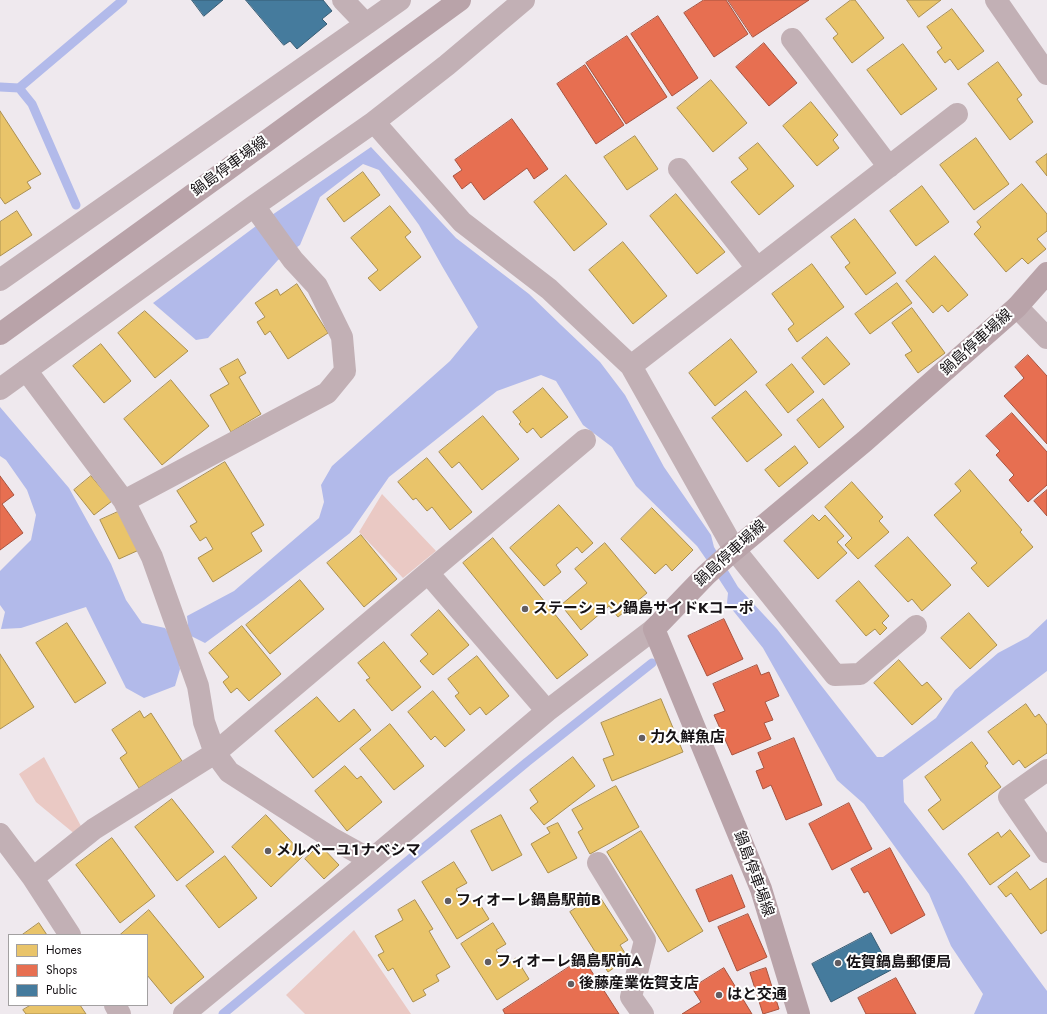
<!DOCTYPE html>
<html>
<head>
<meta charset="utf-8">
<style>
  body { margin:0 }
  #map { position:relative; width:1047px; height:1014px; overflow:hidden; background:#efe9ee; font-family:Jost,sans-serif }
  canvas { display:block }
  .legend { position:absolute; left:8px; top:934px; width:140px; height:72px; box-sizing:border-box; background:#fff; border:1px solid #a2a0a1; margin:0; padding:5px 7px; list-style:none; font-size:12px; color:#161215 }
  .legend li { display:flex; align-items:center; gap:8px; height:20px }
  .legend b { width:20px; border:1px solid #a2a0a1 }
</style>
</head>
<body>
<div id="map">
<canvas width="1047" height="1014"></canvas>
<ul class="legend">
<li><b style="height:11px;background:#e9c46a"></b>Homes</li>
<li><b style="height:11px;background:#e76f51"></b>Shops</li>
<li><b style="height:11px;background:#457b9d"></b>Public</li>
</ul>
</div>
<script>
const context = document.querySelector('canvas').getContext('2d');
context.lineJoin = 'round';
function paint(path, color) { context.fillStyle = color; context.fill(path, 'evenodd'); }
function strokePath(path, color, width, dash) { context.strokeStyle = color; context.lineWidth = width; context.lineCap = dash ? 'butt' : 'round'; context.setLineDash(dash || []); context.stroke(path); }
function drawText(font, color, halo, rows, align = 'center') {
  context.font = font + ' Jost,"Noto Sans JP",sans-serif'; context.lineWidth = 4; context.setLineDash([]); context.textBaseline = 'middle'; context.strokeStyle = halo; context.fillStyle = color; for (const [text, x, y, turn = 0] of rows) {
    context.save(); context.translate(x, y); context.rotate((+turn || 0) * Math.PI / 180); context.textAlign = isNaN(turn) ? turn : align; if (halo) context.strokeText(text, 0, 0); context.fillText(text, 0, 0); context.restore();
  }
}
const green = new Path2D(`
  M382 494 436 551 403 578 359 532Z
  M44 757 82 828 76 835 36 802 19 774Z
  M354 930 411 1014H305L286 995Z`);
const water = new Path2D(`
  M371 147 456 238 529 294 561 325 600 362 625 395 664 467 711 535 714 547 738 587 777 629 877 757H883L936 718 955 690 998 653 1028 637 1047 619V671L903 780 904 802 962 876 1047 991V1014H974L983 994 951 946 929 894 864 804 837 780 763 648 727 603 728 593 706 559 697 546 636 486 612 447 583 425 556 381 541 375 497 391 389 477 350 533 264 600 205 643 189 635 187 616 234 591 319 518 324 502 321 485 332 466 450 361 478 327 442 266 419 225 379 170 363 164 320 197 300 245 278 260 208 338 196 340 153 303 256 226Z
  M0 407 69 488 111 564 126 600 142 623 165 628 175 642 180 669 175 686 144 698 126 688 86 607 21 628 1 629 5 612 0 605V571L31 540 36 515 27 490 6 460 0 456Z`);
const homes = new Path2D(`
  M851 0H855L884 38 852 63 833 38 838 34 826 19Z
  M907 0H941L919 17Z
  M952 9 984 51 958 70 950 59 945 63 937 52 942 48 927 27Z
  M903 44 937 89 901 115 867 70Z
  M998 62 1022 95 1017 99 1033 122 1010 140 968 84Z
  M711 80 747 123 713 152 677 108Z
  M811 102 838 135 833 140 839 148 817 166 783 126Z
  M0 111 41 174 27 182 31 188 5 204 0 197Z
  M635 136 658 169 627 190 604 157Z
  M976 138 1009 184 974 210 940 165Z
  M758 143 794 186 759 215 731 182 748 169 739 158Z
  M1047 154V176L1036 162Z
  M363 172 380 195 344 222 327 199Z
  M566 175 607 224 574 251 534 202Z
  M1022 184 1047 214V231L1037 239 1046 249 1028 264 1022 258 1006 272 974 234 981 227 977 222Z
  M922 186 949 222 916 246 890 211Z
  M676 194 725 252 697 274 650 216Z
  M390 206 411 232 405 237 421 257 380 291 368 278 378 270 351 238Z
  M17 211 32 235 0 256V222Z
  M855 219 896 273 866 295 845 267 850 263 831 237Z
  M623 242 667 296 633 324 589 270Z
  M935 256 968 295 948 312 942 305 933 313 906 281Z
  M812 264 844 307 797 342 788 329 794 324 772 294Z
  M897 283 912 303 870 334 855 314Z
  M297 284 328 333 288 359 270 331 265 335 257 322 265 317 255 303 277 289 280 295Z
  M912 308 945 353 918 373 905 355 912 351 892 323Z
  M145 311 188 351 155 378 118 333Z
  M827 337 850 364 824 385 802 358Z
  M731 339 757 372 715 406 689 373Z
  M101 344 131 381 104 403 73 366Z
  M238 359 246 373 239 377 261 414 231 432 210 395 229 384 220 369Z
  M792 364 814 392 788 413 766 385Z
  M171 380 209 426 162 465 124 419Z
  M543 388 568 417 541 438 533 428 527 433 519 424 521 422 513 412Z
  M746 391 782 435 747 462 712 418Z
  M823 399 844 427 819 448 797 420Z
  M483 416 519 459 482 490 459 462 452 468 439 452Z
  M795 446 808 463 779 487 765 470Z
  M427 458 472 512 450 530 432 507 427 511 416 498 413 500 398 482Z
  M225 462 264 525 251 533 262 551 213 582 198 558 213 549 206 537 200 541 190 526 197 522 177 491Z
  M970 470 1022 530 1020 532 1033 547 988 587 971 568 977 563 934 515 961 491 955 484Z
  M91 476 112 501 94 515 74 490Z
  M852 482 883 517 879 521 889 532 858 559 845 545 852 538 825 507Z
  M559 505 593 543 582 553 577 547 556 565 561 572 544 586 510 548Z
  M652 508 693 550 672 571 666 564 655 574 621 539Z
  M120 511 139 550 119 559 100 520Z
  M813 515 819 521 825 515 844 536 837 542 847 553 818 579 784 541Z
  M361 535 397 579 364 607 327 563Z
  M908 537 951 585 922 611 912 599 908 602 875 566Z
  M493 538 588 655 557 679 463 563Z
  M605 543 647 593 618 617 609 606 581 630 561 605 587 583 575 569Z
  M300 580 324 609 270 654 246 625Z
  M859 581 889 616 882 623 887 628 880 635 875 629 866 636 836 601Z
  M439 610 469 645 433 675 420 661 428 654 411 635Z
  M969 613 997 645 970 669 941 638Z
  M67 623 106 683 75 703 36 643Z
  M242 626 281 674 249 701 237 688 231 693 223 682 229 677 209 653Z
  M384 642 421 687 392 711 366 680 370 678 358 663Z
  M0 654 34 707 0 729Z
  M477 656 509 696 486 715 480 707 470 715 455 696 459 693 448 679Z
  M899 660 922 686 927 682 942 699 912 725 874 683Z
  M433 691 465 730 445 747 435 736 431 740 408 712Z
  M317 697 339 722 354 709 371 730 313 778 275 731Z
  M661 699 683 752 612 781 603 759 614 755 601 723Z
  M1026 704 1035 717 1039 714 1047 725V753L1025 768 1019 760 1013 765 988 732Z
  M140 711 144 718 151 713 182 761 139 788 120 758 127 753 112 730Z
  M390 724 424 766 394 790 360 749Z
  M972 742 988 763 985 766 1001 787 943 830 928 810 941 800 925 777Z
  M573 757 595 786 544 825 530 808 538 802 530 790Z
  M345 766 357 779 361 776 382 802 347 831 315 791Z
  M616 786 639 827 590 854 578 832 583 829 572 810Z
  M172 799 214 852 177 881 135 827Z
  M266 815 304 855 271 887 232 847Z
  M501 815 522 855 492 871 471 831Z
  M558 823 577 858 548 873 531 844 550 833 547 828Z
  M1010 830 1030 856 990 885 968 854 998 832 1001 837Z
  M641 831 703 931 668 952 607 852Z
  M112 838 155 896 120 923 76 865Z
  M320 845 339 865 324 879 305 859Z
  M225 856 257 898 219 928 186 886Z
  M454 862 467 883 456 889 465 904 476 898 489 919 457 939 422 882Z
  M1017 872 1030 890 1047 878V930L1041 934 1011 893 1006 897 998 887Z
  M598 894 628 940 620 945 628 958 608 972 570 912Z
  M415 900 433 929 429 931 450 967 436 975 439 981 423 990 426 995 413 1002 393 968 388 971 378 955 384 952 375 936 403 920 398 910Z
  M149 910 204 977 171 1004 147 975V935H120Z
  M39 923 47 935H22Z
  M493 923 506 944 496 950 506 965 516 958 529 979 497 1000 461 944Z
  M31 1005H80L86 1014H26L23 1010Z`);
const shops = new Path2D(`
  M704 0H726L748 34 714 57 684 13Z
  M728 0H809L753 37Z
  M658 16 698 78 672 96 631 34Z
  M627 36 667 97 626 124 586 63Z
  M764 43 797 83 769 106 736 67Z
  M585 65 624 125 596 144 557 84Z
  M512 119 548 169 534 179 527 168 484 200 471 182 462 189 453 176 462 170 455 160Z
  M1028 355 1047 376V444L1004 396 1024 378 1015 367Z
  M1012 413 1047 452V485L1028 502 1009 480 1014 475 996 455 1000 451 986 436Z
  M0 476 14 495 2 504 23 533 0 550Z
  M1047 490V516L1034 501Z
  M724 619 743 659 707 676 688 636Z
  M757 665 761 675 769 672 779 696 765 702 773 720 764 723 771 739 732 755 714 715 725 711 713 684Z
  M794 738 822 805 786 820 771 785 763 789 756 771 764 768 758 753Z
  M849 803 872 849 832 870 809 824Z
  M890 848 925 915 891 934 868 891 864 893 851 869Z
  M732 875 745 907 709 922 696 890Z
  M748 914 767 957 737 971 718 927Z
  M583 958 619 1014H505L503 1010Z
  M724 968 752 1014H682L701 1002 692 988Z
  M766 968 779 1009 763 1014 750 973Z
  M896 978 916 1014H866L858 998Z`);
const public = new Path2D(`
  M192 0H223L204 16Z
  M246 0H323L332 11 322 19 327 24 297 49 290 41 284 45Z
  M871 933 891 970 831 1002 812 964Z`);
const stream = new Path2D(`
  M0 87 19 88 32 104 76 205
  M19 88 123 0
  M223 1014 527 762 652 663`);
const minor = new Path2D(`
  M343 0 366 24 400 0
  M524 0 447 65 374 122 462 222 549 289 631 366 734 549 835 675 860 674 916 626
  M996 0 1047 74
  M792 39 889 167
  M679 169 757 268
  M0 280 366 24
  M1017 307 1047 338
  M631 366 957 114
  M26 370 124 501 152 557 198 686 204 722 215 753 229 772 333 839 371 860
  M0 389 254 206 374 122
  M124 501 327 393 345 371 342 337 317 286 293 260 254 206
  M428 573 547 711
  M1047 770 1009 797 1047 852
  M0 834 33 878 70 935
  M598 863 645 940 631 997 643 1014
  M33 878 94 829 215 753 585 440
  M115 1005 120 1014
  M184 1014 371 860 547 711 654 629`);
const secondary = new Path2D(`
  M0 334 224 172 460 0
  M799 1014 761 889 654 629 706 575 726 557 865 441 1017 307 1047 273`);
const markers = [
  [525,609,4,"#625d61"],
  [642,738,4,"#625d61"],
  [268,851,4,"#625d61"],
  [448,901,4,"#625d61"],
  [488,962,4,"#625d61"],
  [838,963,4,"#625d61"],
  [571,984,4,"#625d61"],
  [719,995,4,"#625d61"]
];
const streetNames = [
  ["鍋島停車場線",230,167,-36],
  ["鍋島停車場線",977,343,-42],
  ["鍋島停車場線",731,554,-42],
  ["鍋島停車場線",753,874,70]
];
const poiNames = [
  ["ステーション鍋島サイドKコーポ",533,609],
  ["力久鮮魚店",650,738],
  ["メルベーユ１ナベシマ",276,851],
  ["フィオーレ鍋島駅前B",456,901],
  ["フィオーレ鍋島駅前A",496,962],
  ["佐賀鍋島郵便局",846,963],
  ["後藤産業佐賀支店",579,984],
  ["はと交通",727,995]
];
paint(green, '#eac9c4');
paint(water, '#b2baea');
paint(homes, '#e9c46a');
strokePath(homes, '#aa8f50', 1);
paint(shops, '#e76f51');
strokePath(shops, '#a8533f', 1);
paint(public, '#457b9d');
strokePath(public, '#375c74', 1);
strokePath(stream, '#b2baea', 9);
strokePath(minor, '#c2b0b5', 22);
strokePath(secondary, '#b9a3a9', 22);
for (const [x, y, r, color] of markers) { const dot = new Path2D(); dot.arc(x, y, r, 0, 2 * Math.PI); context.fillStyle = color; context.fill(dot); strokePath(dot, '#fff', 1.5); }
drawText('15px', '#161215', '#fff', streetNames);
drawText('bold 15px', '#161215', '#fff', poiNames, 'left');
</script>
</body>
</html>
